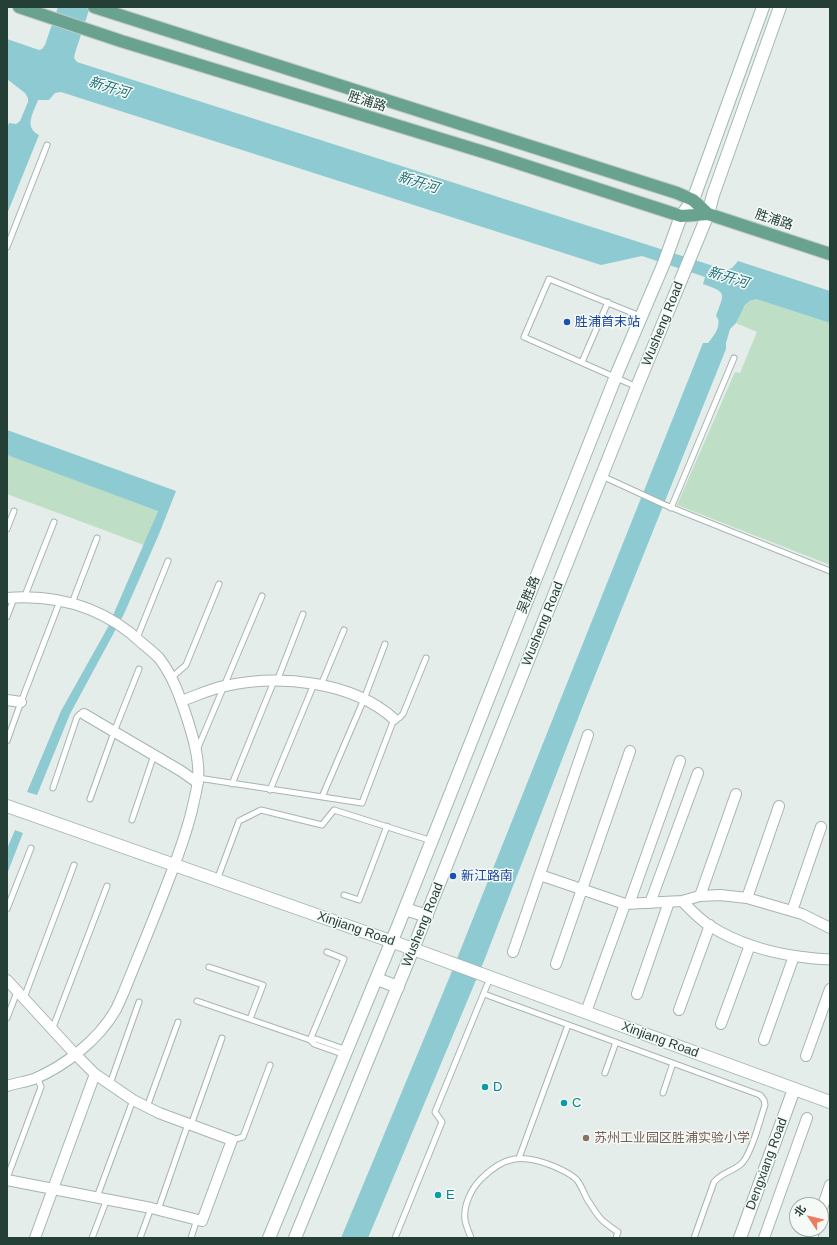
<!DOCTYPE html>
<html>
<head>
<meta charset="utf-8">
<style>
  body { margin:0 }
  #map { position:relative; width:837px; height:1245px; overflow:hidden; background:#e4ede9; font-family:Helvetica,"Noto Sans SC",sans-serif }
  canvas { display:block }
  .frame { position:absolute; inset:0; border:8px solid #243f36; pointer-events:none }
  .north { position:absolute; left:789px; top:1197px; width:40px; height:40px; box-sizing:border-box; background:#f5faf7; border:1px solid #a1afaa; border-radius:50%; rotate:305deg; font-size:11px; font-weight:700; line-height:16px; text-align:center; color:#243f36 }
  .north::after { content:''; display:block; margin:auto; width:14px; height:18px; background:#ef7b60; clip-path:polygon(50% 0,100% 100%,50% 72%,0 100%) }
</style>
</head>
<body>
<div id="map">
<canvas width="837" height="1245"></canvas>
<div class="frame"></div>
<div class="north">北</div>
</div>
<script>
const context = document.querySelector('canvas').getContext('2d');
context.lineJoin = 'round';
function paint(path, color) { context.fillStyle = color; context.fill(path, 'evenodd'); }
function strokePath(path, color, width, dash) { context.strokeStyle = color; context.lineWidth = width; context.lineCap = dash ? 'butt' : 'round'; context.setLineDash(dash || []); context.stroke(path); }
function drawText(font, color, halo, rows, align = 'center') {
  context.font = font + ' Helvetica,"Noto Sans SC",sans-serif'; context.lineWidth = 3; context.setLineDash([]); context.textBaseline = 'middle'; context.strokeStyle = halo; context.fillStyle = color; for (const [text, x, y, turn = 0] of rows) {
    context.save(); context.translate(x, y); context.rotate((+turn || 0) * Math.PI / 180); context.textAlign = isNaN(turn) ? turn : align; if (halo) context.strokeText(text, 0, 0); context.fillText(text, 0, 0); context.restore();
  }
}
const green = new Path2D(`
  M756 299 830 323V565L677 505 735 372 740 373 757 332 736 323C741 313 744 302 756 299Z
  M7 455 158 510 144 545 7 494Z`);
const water = new Path2D(`
  M58 7H90L75 53 74 58 77 62 726 270 732 268 738 261 830 291V323L756 299 750 301 745 305 736 323 730 329 726 343V349L582 708 484 961 368 1238H341L450 976 703 343H708C714 336 723 324 716 316 724 293 728 293 703 284L705 277 642 256 601 265 61 92 55 93 49 100H38C34 112 23 127 39 135L7 214V128L9 123 16 124 20 121 28 102V98L25 93 7 79V39L39 50 42 49 45 45Z
  M7 430 176 491 159 534 124 614 70 714 37 795 27 792 61 711 108 627 158 511 7 455Z
  M15 830 23 833 7 874V849Z`);
const service = new Path2D(`
  M7 247 47 145
  M582 362 608 302
  M637 387 524 337 549 279 640 316
  M602 476 665 505 830 571
  M671 508 734 358
  M7 529 14 511
  M24 598 54 522
  M72 603 97 538
  M7 617 14 598
  M137 638 168 561
  M171 678 186 665 219 584
  M277 681 303 614
  M321 685 344 630
  M7 741 21 702 60 601
  M197 750 262 596
  M198 778 362 803 394 719 399 718 403 714 426 658
  M232 784 274 681
  M53 788 77 717 80 714H84
  M270 790 314 684
  M322 797 364 699 385 644
  M90 799 114 732 139 669
  M132 820 154 755
  M217 880 239 821 261 810 322 825 334 810 432 841
  M344 895 359 900 387 826
  M7 909 31 848
  M209 967 263 985 250 1019
  M484 994 760 1095 764 1100 765 1105C760 1119 751 1157 740 1165 731 1172 723 1172 714 1182L694 1238
  M24 998 74 865
  M197 1001 310 1040 316 1039 347 1050
  M7 1018 17 992
  M52 1030 107 886
  M310 1040 344 959 327 952
  M310 1040 314 1044 345 1055
  M605 1073 616 1042
  M110 1084 139 1002
  M663 1093 673 1063
  M147 1107 178 1022
  M191 1125 222 1038
  M232 1140 243 1137 270 1065
  M519 1158 568 1025
  M7 1178 41 1087 37 1077
  M97 1197 133 1100
  M158 1210 188 1124
  M92 1238 107 1199
  M140 1238 151 1208
  M191 1238 197 1219
  M395 1238 442 1122 435 1112 490 978
  M471 1238C469 1232 466 1226 465 1220 463 1206 471 1189 481 1179 505 1155 523 1154 553 1166 562 1170 570 1173 577 1180 581 1185 584 1193 587 1199 592 1206 597 1216 603 1221 608 1225 613 1229 618 1232L616 1238`);
const minor = new Path2D(`
  M7 598C59 594 105 608 143 644 148 648 154 653 159 658 173 676 180 697 187 718 193 737 200 760 198 780 197 790 194 800 192 810 186 834 178 856 169 879 155 916 140 952 125 989 122 996 119 1004 115 1011 98 1040 65 1066 34 1079 25 1082 16 1083 7 1086
  M7 700 21 702
  M181 701C196 696 210 689 225 686 279 674 352 681 394 719
  M84 714 181 771 198 783
  M540 875 625 904 682 901 700 896 720 895 747 898 802 914 830 928
  M700 896 736 794
  M747 898 779 806
  M682 901C691 910 699 919 710 926 737 943 771 953 802 957 811 958 821 960 830 959
  M650 903 698 773
  M629 904 680 761
  M792 911 821 827
  M513 952 588 735
  M556 964 630 751
  M7 980 75 1054 95 1074 133 1100 159 1113 232 1140 202 1221 151 1208 7 1180
  M637 994 669 902
  M679 1010 710 925
  M586 1012 625 904
  M721 1024 750 945
  M764 1040 794 956
  M806 1056 830 989
  M821 1211 830 1185
  M35 1238 95 1074
  M764 1238 807 1118
  M812 1238 815 1229`);
const tertiary = new Path2D(`
  M7 806 413 949 830 1102
  M740 1238 794 1089`);
const secondary = new Path2D(`
  M405 909 427 916
  M377 979 398 987
  M269 1238 398 926 618 371 664 263 681 216 693 200 763 7
  M295 1238 413 949 637 387 708 214 713 195 780 7`);
const primary = new Path2D(`
  M19 7 121 41 490 154 681 216 708 214 830 254
  M94 7 677 193 693 200 708 214`);
const markers = [
  [567,322,4,"#1a4fb4"],
  [453,876,4,"#1a4fb4"],
  [485,1087,4,"#0f9aa8"],
  [564,1103,4,"#0f9aa8"],
  [586,1138,4,"#8d6e63"],
  [438,1195,4,"#0f9aa8"]
];
const streetNames = [
  ["胜浦路",367,102,17],
  ["胜浦路",774,220,18],
  ["Wusheng Road",663,324,-68],
  ["吴胜路",529,595,-68],
  ["Wusheng Road",543,624,-68],
  ["Wusheng Road",423,925,-68],
  ["Xinjiang Road",356,929,19],
  ["Xinjiang Road",660,1040,20],
  ["Dengxiang Road",767,1164,-70]
];
const transitNames = [
  ["胜浦首末站",575,322],
  ["新江路南",461,876]
];
const cultureNames = [
  ["D",493,1087],
  ["C",572,1103],
  ["E",446,1195]
];
const educationNames = [
  ["苏州工业园区胜浦实验小学",594,1138]
];
const waterNames = [
  ["新开河",109,88,17],
  ["新开河",418,183,17],
  ["新开河",728,278,17]
];
paint(green, '#bedec5');
paint(water, '#8ecad1');
strokePath(service, '#a7b5b0', 7);
strokePath(minor, '#a7b5b0', 12);
strokePath(tertiary, '#a7b5b0', 14);
strokePath(secondary, '#a3b9b0', 14);
strokePath(primary, '#c2c9c7', 14);
strokePath(service, '#fff', 5);
strokePath(minor, '#fff', 10);
strokePath(tertiary, '#fff', 12);
strokePath(secondary, '#fff', 12);
strokePath(primary, '#6aa290', 12);
for (const [x, y, r, color] of markers) { const dot = new Path2D(); dot.arc(x, y, r, 0, 2 * Math.PI); context.fillStyle = color; context.fill(dot); strokePath(dot, '#f5faf7', 1.5); }
drawText('13px', '#243f36', '#f5faf7', streetNames);
drawText('13px', '#164399', '#f5faf7', transitNames, 'left');
drawText('13px', '#0d838f', '#f5faf7', cultureNames, 'left');
drawText('13px', '#785e54', '#f5faf7', educationNames, 'left');
drawText('italic 14px', '#1e707a', '#f5faf7', waterNames);
</script>
</body>
</html>
